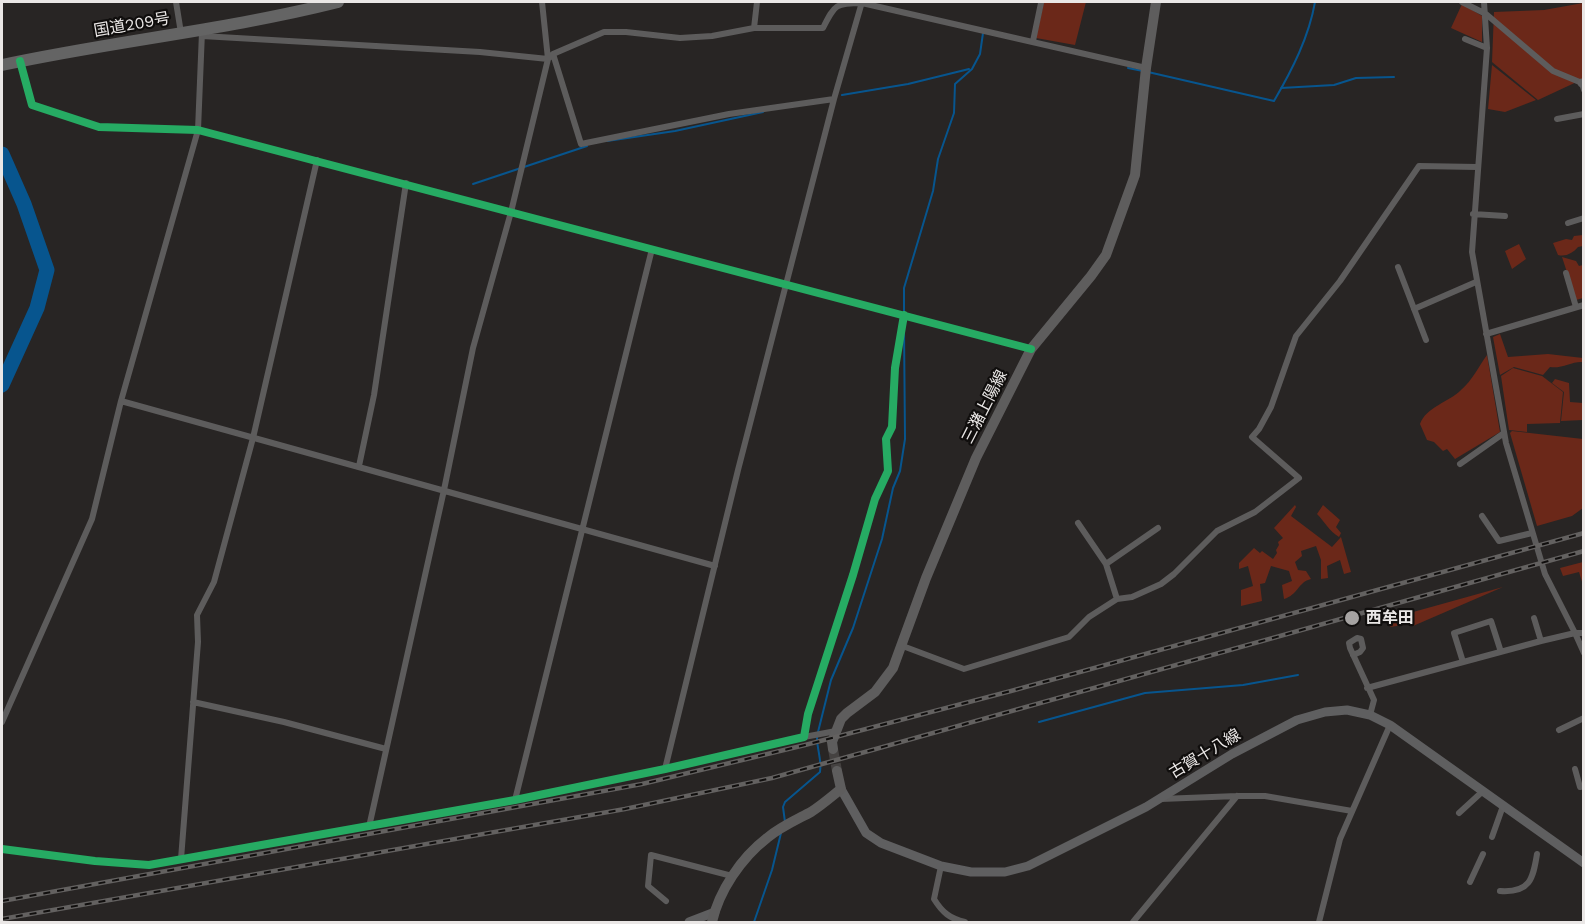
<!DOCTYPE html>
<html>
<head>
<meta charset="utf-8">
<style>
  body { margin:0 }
  #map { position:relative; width:1585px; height:924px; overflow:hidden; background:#282524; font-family:"Work Sans",sans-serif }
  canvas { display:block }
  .frame { position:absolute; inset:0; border:3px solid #eae7e6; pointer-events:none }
</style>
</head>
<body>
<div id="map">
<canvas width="1585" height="924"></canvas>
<div class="frame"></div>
</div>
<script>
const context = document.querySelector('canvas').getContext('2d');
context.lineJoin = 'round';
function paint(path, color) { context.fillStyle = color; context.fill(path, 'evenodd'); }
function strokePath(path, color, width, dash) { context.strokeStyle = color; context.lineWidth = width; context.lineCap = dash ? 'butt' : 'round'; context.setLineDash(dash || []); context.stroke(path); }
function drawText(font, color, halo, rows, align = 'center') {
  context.font = font + ' "Work Sans","Noto Sans JP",sans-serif'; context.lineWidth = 4.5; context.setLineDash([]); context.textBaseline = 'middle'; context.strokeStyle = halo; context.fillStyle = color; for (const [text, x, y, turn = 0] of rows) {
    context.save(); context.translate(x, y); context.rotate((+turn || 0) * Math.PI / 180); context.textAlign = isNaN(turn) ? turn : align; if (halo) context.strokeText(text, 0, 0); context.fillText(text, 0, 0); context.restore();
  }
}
const green = new Path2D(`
  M1044 2H1086L1075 45 1036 38Z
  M1583 3V79L1538 100 1492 62 1494 12 1544 10Z
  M1462 4 1482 16V42L1451 28Z
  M1492 65 1536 100 1505 112 1488 109Z
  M1583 235V246L1578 247C1573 253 1566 257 1558 255L1553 243 1566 239 1572 240 1574 236Z
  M1519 244 1526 259 1512 269 1505 251Z
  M1562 257 1576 261 1579 266 1583 265V298L1576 300Z
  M1500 334 1508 357 1548 354 1583 358V362C1572 361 1562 369 1550 367L1543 375 1514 367 1500 375 1493 337Z
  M1487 355 1500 432 1455 459 1447 449 1443 451 1434 442 1427 440 1420 424C1426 407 1449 402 1461 390 1472 381 1479 366 1487 355Z
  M1513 368 1542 376 1563 392 1560 423 1527 424V432L1509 430 1501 376Z
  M1555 379 1569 383 1570 402 1583 403V420L1561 421 1564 392 1552 383Z
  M1512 431 1583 439V508L1572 516 1537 526 1510 433Z
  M1295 505 1296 507 1291 516 1332 547 1341 537 1351 572 1344 574 1340 560 1327 566 1328 578 1321 579V560L1316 546 1301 551 1302 556 1295 562 1298 570 1306 571 1311 579C1298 582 1298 595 1284 599L1282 585 1292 581 1289 571 1271 566 1265 583 1260 584 1262 601 1241 606V590L1253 586 1248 566 1239 569V563L1254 548 1260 553 1262 551 1273 559 1277 553 1276 550 1279 545 1278 542 1283 538 1274 528Z
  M1323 505 1340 520 1336 527 1341 533 1339 537C1329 531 1325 522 1317 514Z
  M1583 562V585L1579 572 1563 576 1560 568Z
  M1503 587 1413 626 1411 624 1390 627 1388 619Z`);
const stream = new Path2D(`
  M1128 68 1143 71
  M1148 72 1274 101C1292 70 1309 37 1315 2
  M1281 88 1334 85 1356 78 1394 77
  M842 95 908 84 969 69
  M607 141 675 131 763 112
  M473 184 587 146
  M38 258 46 257
  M904 314V288L933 191 938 159 954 113 955 84 972 69 980 54 983 33
  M1039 722 1145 693 1243 685 1298 675
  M818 732 831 680 853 628 882 539 893 488 900 471 905 439 904 328
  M785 822 783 807 785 802 820 772C822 760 817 750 817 737
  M754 922 772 870 781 833`);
const river = new Path2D(`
  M2 154 24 204 47 270 37 308 2 385`);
const primaryTunnel = new Path2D(`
  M833 749 837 771`);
const street = new Path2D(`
  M176 2 181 33
  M1462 2 1486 14 1553 71 1582 83 1584 90
  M1484 2 1487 48 1472 252 1506 443 1545 574 1575 633 1584 653
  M754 28 757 2
  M202 36 480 52 548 59 553 54 604 32H626L680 38 712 36 754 28H823C835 4 836 3 862 3L1146 68
  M1465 39 1487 48
  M1033 41 1041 3
  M553 54 581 144 729 114 834 99
  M20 61 32 105 99 127 198 130 1031 349
  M1557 119 1584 114
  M1473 214 1505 216
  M1568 223 1584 218
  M1398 267 1426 340
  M1566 273 1576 307
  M1414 309 1476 282
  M1486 334 1584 305
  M121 401 715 566
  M1460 464 1504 433
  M359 466 374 395 406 183
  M1482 516 1499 541 1532 533
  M1078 523 1106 564 1117 599
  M1106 564 1158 528
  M1534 618 1541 641
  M900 645 964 669 1069 637 1089 617 1117 599 1132 597 1161 584 1174 574 1217 531 1255 512 1299 478 1252 437 1259 429 1271 407 1296 336 1340 281 1419 166 1477 167
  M1353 655 1360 652 1363 648 1361 639 1357 638 1349 643 1350 648 1374 700 1370 715
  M1463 662 1454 633 1491 621 1501 652
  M1367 688 1541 641 1575 633H1584
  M193 702 284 722 386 749
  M2 722 92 519 121 401 198 130 202 32
  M1559 730 1584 718
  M804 737 836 731
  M665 769 738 470 834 99 862 2
  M1575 769 1580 787 1584 786
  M1161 799 1237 796H1265L1352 811
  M515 800 652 249
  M1459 813 1483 791
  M369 827 444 490 473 348 511 212 548 59 542 2
  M1492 837 1503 806
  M2 849 95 861 149 865 515 800 665 769 804 737 808 714 853 575 875 499 888 471 886 439 892 427 895 368 904 315
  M181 859 198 642 197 615 214 582 253 438 317 160
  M941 866 934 899C942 912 950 919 965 922
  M1470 882 1483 854
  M1500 891C1530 893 1533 879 1537 854
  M666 901 648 886 651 855 732 876
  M1133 922 1237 796
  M1319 922 1340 839 1390 725`);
const secondary = new Path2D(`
  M1582 83H1584
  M841 789 866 833 881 843 941 866 971 872H1005L1028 866 1146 807 1232 754 1297 720 1325 712 1347 710 1370 715 1390 725 1584 863
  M689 922 715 912`);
const primary = new Path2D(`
  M833 749 832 742 841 719 847 713 875 692 893 668 926 578 976 458 1031 349 1091 276 1106 255 1135 175 1146 68 1156 2
  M712 922C719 891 741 858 767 838 780 827 796 820 811 812 822 805 831 797 841 789L837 771`);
const highway = new Path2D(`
  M2 65C113 41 227 30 338 2`);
const rail = new Path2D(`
  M2 901 642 784 805 745 1011 691 1584 533
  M2 919 625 809 772 778 1584 551`);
const cycleway = new Path2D(`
  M20 61 32 105 99 127 198 130 1031 349
  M2 849 95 861 149 865 515 800 665 769 804 737 808 714 853 575 875 499 888 471 886 439 892 427 895 368 904 315`);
const markers = [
  [1352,618,8,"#a6a3a2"]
];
const streetNames = [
  ["国道209号",132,25,-10],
  ["三潴上陽線",985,407,-63],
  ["古賀十八線",1205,754,-31]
];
const poiNames = [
  ["西牟田",1366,618]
];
paint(green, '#6b2819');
strokePath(stream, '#07558e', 2);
strokePath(river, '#07558e', 15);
strokePath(primaryTunnel, '#454241', 10, [10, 5]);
strokePath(street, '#5d5c5c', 6);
strokePath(secondary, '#5f5f60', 9);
strokePath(primary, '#5e5d5d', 10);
strokePath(highway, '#646464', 12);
strokePath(rail, '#636160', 4.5);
strokePath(rail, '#100e0d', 2, [7]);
strokePath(cycleway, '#26ab63', 8);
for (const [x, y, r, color] of markers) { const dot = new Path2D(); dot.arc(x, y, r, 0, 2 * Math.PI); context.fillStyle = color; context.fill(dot); strokePath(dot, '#100e0d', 2); }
drawText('16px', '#eae7e6', '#100e0d', streetNames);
drawText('bold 16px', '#eae7e6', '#100e0d', poiNames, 'left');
</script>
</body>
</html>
